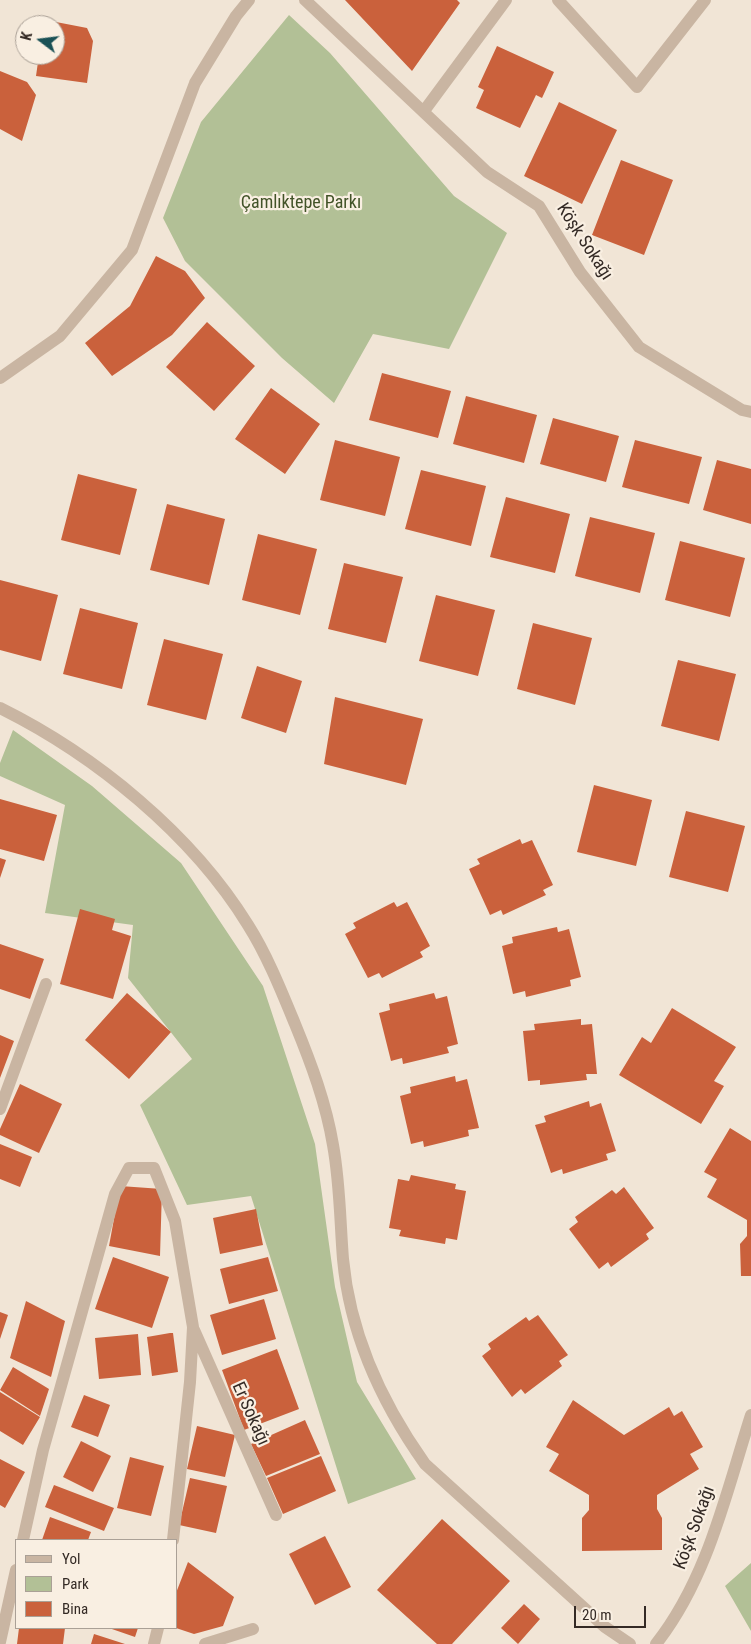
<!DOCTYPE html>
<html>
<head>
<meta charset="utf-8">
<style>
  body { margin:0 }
  #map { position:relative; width:751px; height:1644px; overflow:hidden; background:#f1e5d6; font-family:"Roboto Condensed",sans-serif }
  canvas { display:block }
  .legend { position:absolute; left:15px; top:1539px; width:162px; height:90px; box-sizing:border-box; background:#f9efe2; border:1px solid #aaa096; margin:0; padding:6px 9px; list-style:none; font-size:15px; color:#342a25 }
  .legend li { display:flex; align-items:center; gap:10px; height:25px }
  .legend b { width:25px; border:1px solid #aaa096 }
  .north { position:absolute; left:15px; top:15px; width:50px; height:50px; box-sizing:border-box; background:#f9efe2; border:1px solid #aaa096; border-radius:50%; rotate:285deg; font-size:14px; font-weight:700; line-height:20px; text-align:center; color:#342a25 }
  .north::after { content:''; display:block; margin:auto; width:18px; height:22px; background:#1a5156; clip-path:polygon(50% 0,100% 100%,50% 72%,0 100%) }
  .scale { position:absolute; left:574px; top:1606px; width:72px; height:22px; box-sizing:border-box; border:2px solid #342a25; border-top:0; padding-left:6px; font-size:15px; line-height:18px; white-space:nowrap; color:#342a25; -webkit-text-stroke:4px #f9efe2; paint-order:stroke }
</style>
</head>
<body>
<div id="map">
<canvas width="751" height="1644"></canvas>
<ul class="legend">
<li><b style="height:6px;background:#c9b5a2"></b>Yol</li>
<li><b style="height:14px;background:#b2c096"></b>Park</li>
<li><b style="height:14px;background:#ca613c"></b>Bina</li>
</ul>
<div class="north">K</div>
<div class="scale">20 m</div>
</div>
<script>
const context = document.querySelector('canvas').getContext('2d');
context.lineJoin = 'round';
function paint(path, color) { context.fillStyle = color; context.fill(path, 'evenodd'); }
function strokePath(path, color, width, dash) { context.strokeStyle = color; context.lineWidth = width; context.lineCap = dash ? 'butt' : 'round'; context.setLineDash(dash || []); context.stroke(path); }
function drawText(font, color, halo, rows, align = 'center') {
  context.font = font + ' "Roboto Condensed",sans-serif'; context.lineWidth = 4.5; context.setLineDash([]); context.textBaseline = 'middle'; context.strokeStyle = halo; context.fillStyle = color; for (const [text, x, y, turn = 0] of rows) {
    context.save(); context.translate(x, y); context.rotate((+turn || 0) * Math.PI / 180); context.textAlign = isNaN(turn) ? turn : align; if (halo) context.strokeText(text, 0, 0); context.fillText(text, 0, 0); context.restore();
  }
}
const green = new Path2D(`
  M289 15 330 53 454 196 507 233 449 349 373 334 334 403 282 358 185 261 163 218 201 122Z
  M13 730 92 786 181 863 263 986 315 1144 335 1287 357 1382 416 1479 348 1504 251 1196 187 1205 140 1105 192 1059 128 978 133 925 45 913 65 805 0 776V763Z
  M751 1563V1631L725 1586Z`);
const building = new Path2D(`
  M345 0H457L460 3 412 71Z
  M56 22 87 28 93 41 87 83 36 76 39 55H55V25H53Z
  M497 46 554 72 542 98 536 95 520 128 476 108 484 90 478 87Z
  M0 71 27 82 36 95 22 141 0 129Z
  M559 102 617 130 582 204 524 176Z
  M621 160 673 180 644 255 592 235Z
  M156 256 185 271 205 298 172 335 112 376 85 343 130 306Z
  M207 322 255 366 214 411 166 367Z
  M382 373 451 391 438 438 369 420Z
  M271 388 320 424 285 474 235 439Z
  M466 396 537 415 524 463 453 444Z
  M553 418 619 436 606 482 540 464Z
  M335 440 400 457 385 516 320 500Z
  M635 440 702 457 689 504 622 487Z
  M717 460 751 469V524L703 510Z
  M421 470 486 486 471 546 405 529Z
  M78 474 137 489 120 555 61 540Z
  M506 497 570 514 555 573 490 557Z
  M167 504 225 519 209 585 150 570Z
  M590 517 655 533 640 593 575 576Z
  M258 534 317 549 300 615 242 600Z
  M680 541 745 558 730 617 665 600Z
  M344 563 403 577 386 643 328 629Z
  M0 580 58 595 41 661 0 650Z
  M436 595 495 610 478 676 419 661Z
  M80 608 138 623 122 689 63 674Z
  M533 623 592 638 575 705 517 689Z
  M164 639 223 654 206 720 147 705Z
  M678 660 736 674 719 741 661 726Z
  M257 666 302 681 286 733 241 718Z
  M335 697 423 719 406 785 324 764Z
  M594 785 652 800 636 866 577 852Z
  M0 799 57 815 44 861 0 849Z
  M686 811 745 826 728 892 669 877Z
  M520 839 522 844 532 840 553 885 543 890 546 895 503 915 501 910 490 915 469 869 480 864 477 859Z
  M0 858 6 860 0 878Z
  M394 902 397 907 407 902 430 946 420 952 423 957 382 978 379 973 368 978 345 934 356 928 353 923Z
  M80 909 115 919 112 930 131 936 113 999 60 984Z
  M557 927 558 932 569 929 581 977 570 980 571 986 526 997 525 991 513 994 502 946 513 943 512 937Z
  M0 944 44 959 30 999 0 989Z
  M127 993 171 1032 129 1079 85 1040Z
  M434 993 436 999 447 996 458 1044 447 1047 449 1053 403 1064 402 1058 391 1061 379 1013 390 1010 389 1004Z
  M672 1008 736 1047 714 1081 724 1086 701 1124 619 1075 642 1037 651 1043Z
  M581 1019V1025L592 1024 597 1074H586L587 1080 540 1085V1080L528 1081 523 1031 535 1030 534 1024Z
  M0 1035 14 1041 0 1078Z
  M455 1076 456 1082 467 1079 479 1128 468 1130 469 1136 424 1147 423 1141 411 1144 400 1096 411 1093 410 1087Z
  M20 1084 62 1104 39 1153 0 1135V1129Z
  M589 1101 590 1107 601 1103 616 1151 606 1154 608 1160 563 1174 562 1169 551 1173 535 1125 546 1122 544 1116Z
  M730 1128 751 1141V1276H741L740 1244 747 1236V1220L707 1197 717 1179 704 1172Z
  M0 1144 32 1157 20 1187 0 1179Z
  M411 1175 456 1184 455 1189 466 1191 457 1240 446 1238 445 1244 399 1236 401 1230 389 1228 398 1179 409 1181Z
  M120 1186 162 1189 160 1256 109 1246Z
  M624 1187 654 1228 646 1234 649 1239 611 1267 608 1262 599 1269 569 1229 578 1222 575 1217 612 1190 616 1194Z
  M256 1209 263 1245 220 1254 213 1218Z
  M113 1257 169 1277 152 1328 95 1309Z
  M268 1257 278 1291 229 1304 220 1269Z
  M264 1299 276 1339 222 1355 210 1315Z
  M26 1301 65 1321 51 1377 10 1358Z
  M0 1312 8 1315 0 1339Z
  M538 1315 568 1355 559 1361 562 1366 525 1394 521 1389 512 1397 482 1356 491 1349 488 1344 526 1317 529 1321Z
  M170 1333H173L178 1372 152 1376 147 1337Z
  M138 1334 141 1375 99 1379 95 1338Z
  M277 1349 299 1409 244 1430 222 1370Z
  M13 1367 49 1389 40 1416 0 1390Z
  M0 1392 40 1417 23 1445 0 1431Z
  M84 1395 110 1405 98 1437 71 1427Z
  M573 1400 624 1435 669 1407 674 1416 682 1411 703 1447 690 1454 699 1469 657 1495V1509L662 1518V1550L582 1551V1518L589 1510V1495L549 1471 559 1454 546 1447Z
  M305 1420 320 1454 266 1476 251 1444Z
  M197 1426 235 1435 225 1477 187 1469Z
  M81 1441 111 1456 93 1492 63 1477Z
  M321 1456 336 1491 283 1514 267 1478Z
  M130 1457 164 1466 151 1516 117 1508Z
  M0 1459 25 1472 5 1508 0 1505Z
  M190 1478 227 1486 216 1533 179 1525Z
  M54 1485 114 1508 104 1531 45 1507Z
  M50 1517 91 1532 88 1540H42Z
  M442 1519 510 1581 452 1644H437L377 1590Z
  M325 1536 351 1587 315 1605 289 1554Z
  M188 1562 234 1597 223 1626 194 1634 176 1628V1593Z
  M524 1604 540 1619 518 1644 501 1628Z
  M19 1628H65L63 1644H17Z
  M109 1628H138L135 1637Z
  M94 1634 125 1644H91Z`);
const minor = new Path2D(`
  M305 0 487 172 539 206 580 272 639 347 742 410 751 412
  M558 0 637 87 705 0
  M424 111 506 0
  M0 378 60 336 132 250 195 83 236 16 249 0
  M0 708C95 755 192 834 248 925 267 955 281 990 295 1024 311 1063 326 1103 333 1145 340 1183 340 1221 343 1259 350 1335 381 1402 425 1464L605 1627 630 1644
  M0 1109 46 984
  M194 1330 276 1515
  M23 1540 43 1450 115 1194 129 1168H154L175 1221 193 1327 190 1382 173 1540
  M0 1642 16 1570
  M154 1644 158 1628
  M205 1644 253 1629
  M656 1644C708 1578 726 1493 751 1415`);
const parkNames = [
  ["Çamlıktepe Parkı",301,203]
];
const streetNames = [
  ["Köşk Sokağı",584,242,57],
  ["Er Sokağı",250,1414,66],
  ["Köşk Sokağı",695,1528,-70]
];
paint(green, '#b2c096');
paint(building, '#ca613c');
strokePath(minor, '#c9b5a2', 12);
drawText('18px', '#425328', '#f9efe2', parkNames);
drawText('18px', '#342a25', '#f9efe2', streetNames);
</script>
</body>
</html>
